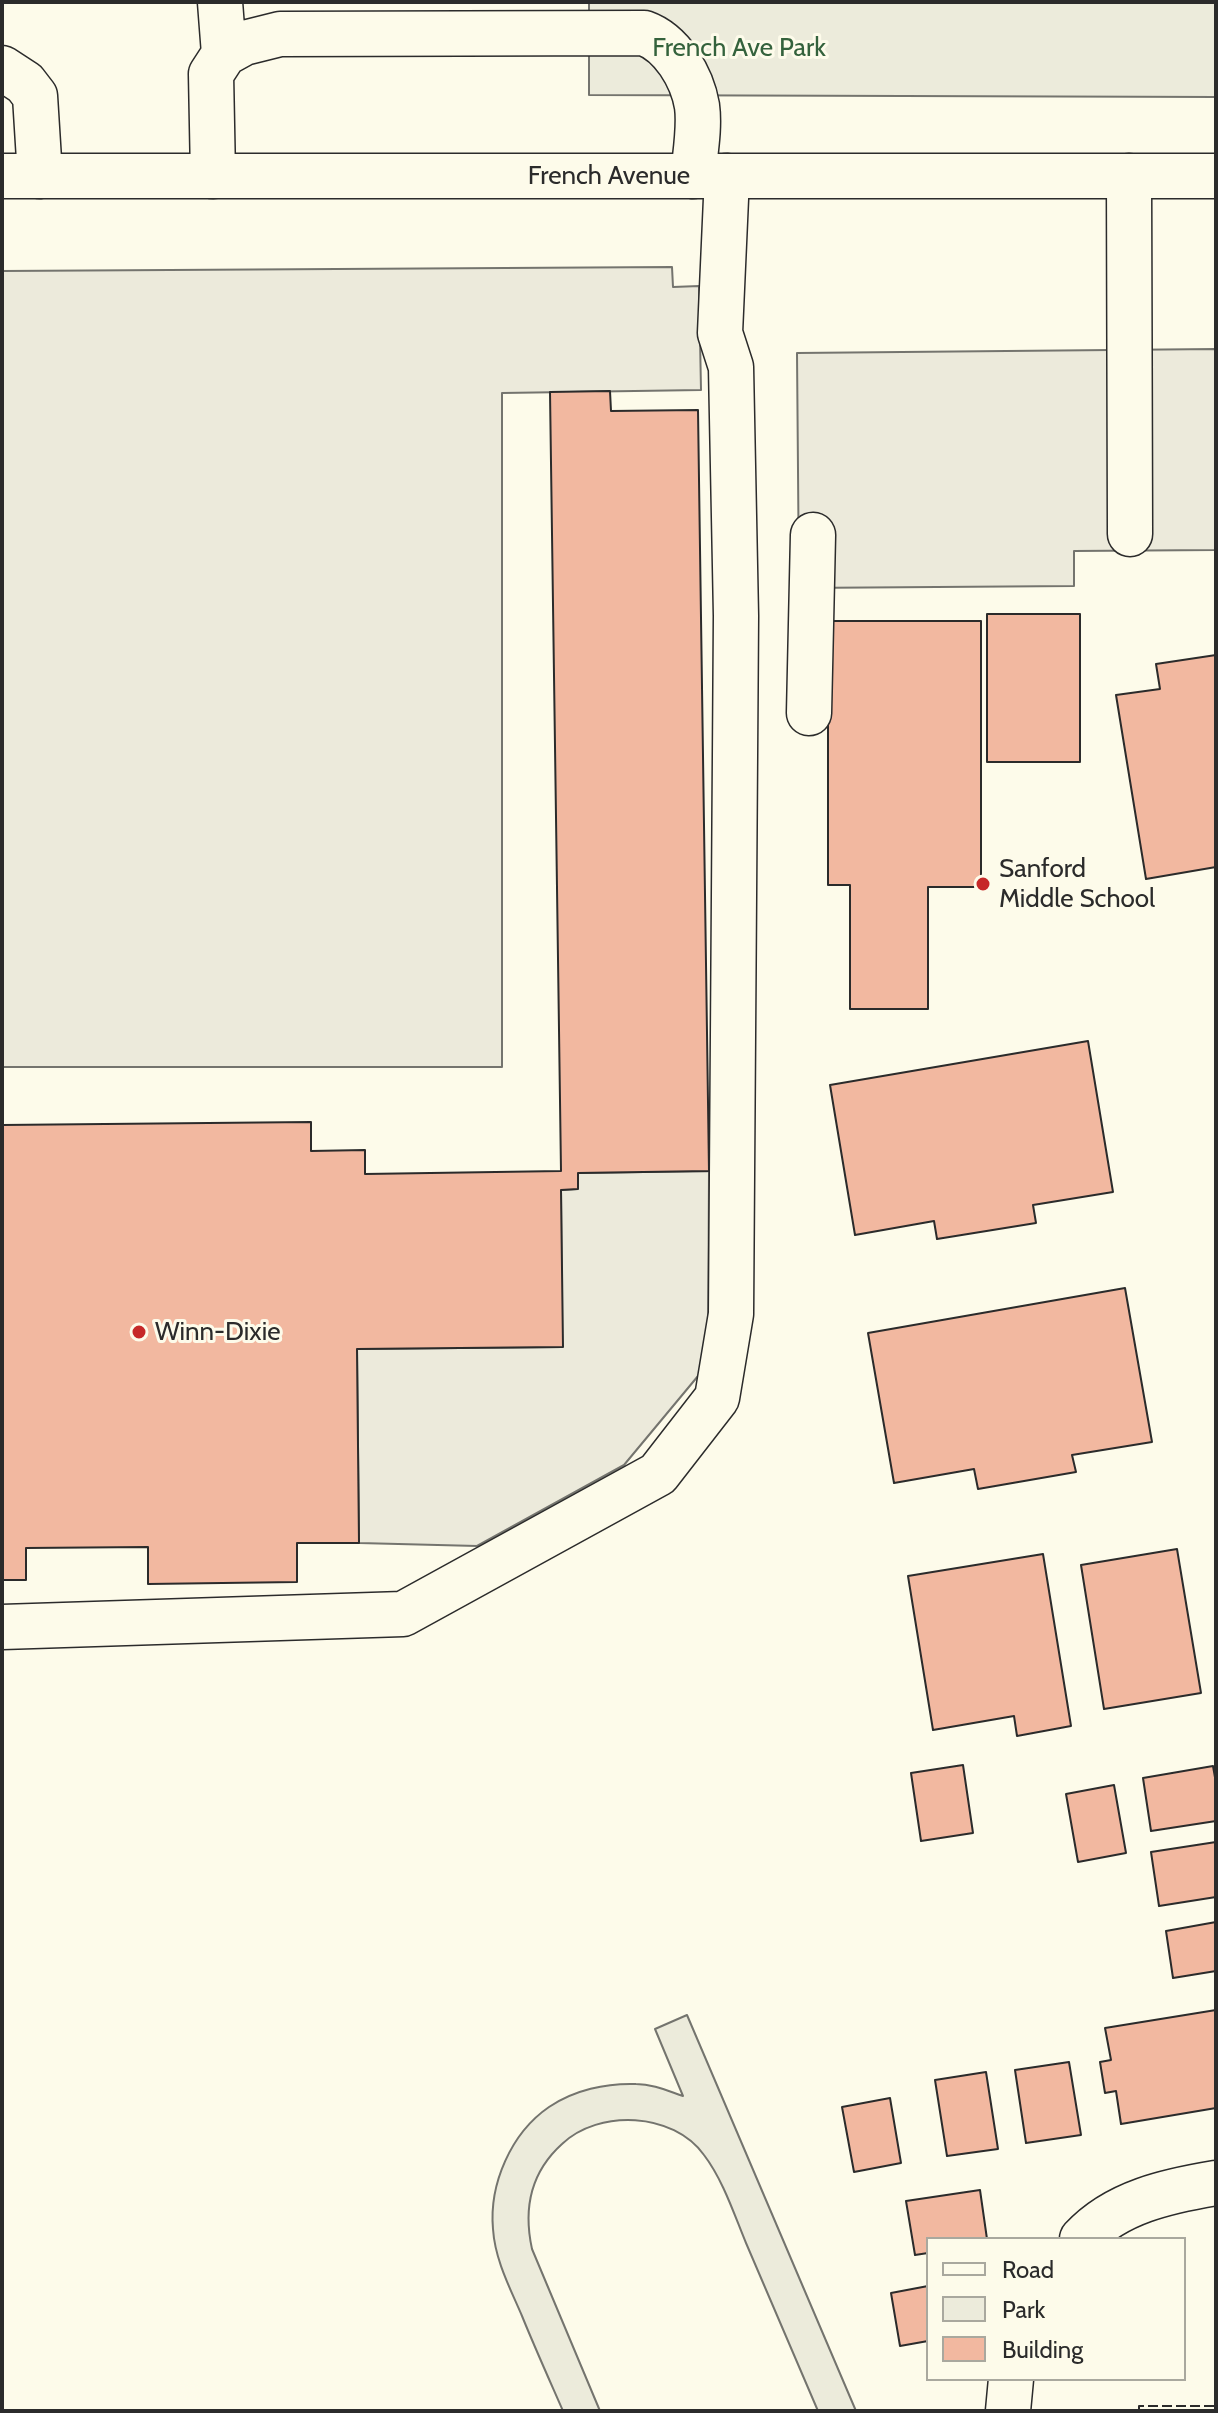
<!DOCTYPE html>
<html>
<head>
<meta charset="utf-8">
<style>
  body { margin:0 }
  #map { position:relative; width:1218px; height:2413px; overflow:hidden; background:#fdfbea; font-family:Cabin,sans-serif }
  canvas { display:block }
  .frame { position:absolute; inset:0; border:4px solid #2b2b2b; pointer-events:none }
  .legend { position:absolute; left:926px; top:2237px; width:260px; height:144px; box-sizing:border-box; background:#fdfbea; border:2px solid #a9a89e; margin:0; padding:10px 14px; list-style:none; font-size:24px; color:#2b2b2b }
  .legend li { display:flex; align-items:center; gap:16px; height:40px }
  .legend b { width:40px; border:2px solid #a9a89e }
</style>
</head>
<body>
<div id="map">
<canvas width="1218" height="2413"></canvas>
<div class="frame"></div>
<ul class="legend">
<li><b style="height:10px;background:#fdfbea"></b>Road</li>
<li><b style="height:22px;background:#ecebdb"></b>Park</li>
<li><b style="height:22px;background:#f2b8a0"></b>Building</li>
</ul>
</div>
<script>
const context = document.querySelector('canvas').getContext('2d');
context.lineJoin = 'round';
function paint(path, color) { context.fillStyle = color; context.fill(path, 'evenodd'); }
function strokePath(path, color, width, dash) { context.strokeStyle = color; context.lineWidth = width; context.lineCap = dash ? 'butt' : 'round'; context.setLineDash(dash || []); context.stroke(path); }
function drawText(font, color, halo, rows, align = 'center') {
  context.font = font + ' Cabin,sans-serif'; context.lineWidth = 6; context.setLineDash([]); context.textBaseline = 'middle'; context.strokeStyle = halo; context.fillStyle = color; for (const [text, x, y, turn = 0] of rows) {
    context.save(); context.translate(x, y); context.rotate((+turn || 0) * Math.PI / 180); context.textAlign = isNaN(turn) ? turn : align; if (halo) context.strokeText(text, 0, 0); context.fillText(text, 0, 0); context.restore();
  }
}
const green = new Path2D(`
  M589 2H1216V97L589 95Z
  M687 2015 856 2411H818C794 2355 770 2299 746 2243 734 2214 723 2180 704 2155 673 2112 599 2109 562 2144 531 2172 523 2208 532 2249L600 2411H563C549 2379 535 2348 522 2316 510 2288 495 2260 493 2229 489 2184 511 2133 549 2107 574 2090 606 2083 636 2084 653 2084 668 2091 683 2096L655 2029Z`);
const parking = new Path2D(`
  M672 267 673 287 699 286 701 390 502 393V1067H2V271Z
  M1216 349V550L1074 551V586L799 588 797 353Z
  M709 1171 708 1364 624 1465 477 1546 359 1543 357 1349 562 1347 561 1190 577 1189 578 1173Z`);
const building = new Path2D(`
  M610 391 611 411 698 410 709 1171 578 1173V1189L561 1190 563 1347 357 1349 359 1543H297V1582L148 1584V1547L26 1548V1580H2V1125L311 1122V1151L365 1150V1174L561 1171 550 392Z
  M987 614H1080V762H987Z
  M828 621H981V887H928V1009H850V885H828Z
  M1216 655V867L1146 879 1116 695 1160 689 1156 664Z
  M1088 1041 1113 1192 1033 1205 1036 1223 937 1239 934 1221 855 1235 830 1085Z
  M1125 1288 1152 1442 1072 1455 1076 1472 978 1489 974 1469 894 1483 868 1333Z
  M1177 1549 1201 1693 1104 1709 1081 1565Z
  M1043 1554 1071 1726 1017 1736 1014 1716 933 1730 908 1576Z
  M963 1765 973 1833 921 1841 911 1773Z
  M1213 1766 1216 1783V1821L1151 1831 1143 1778Z
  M1114 1785 1126 1853 1078 1862 1066 1794Z
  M1216 1842V1897L1159 1906 1151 1852Z
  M1216 1922V1971L1173 1978 1166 1931Z
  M1216 2010V2108L1121 2124 1116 2091 1105 2093 1100 2062 1111 2060 1105 2028Z
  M1069 2062 1081 2135 1026 2143 1015 2070Z
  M986 2072 998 2149 947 2156 935 2080Z
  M890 2098 901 2163 854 2172 842 2107Z
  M980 2190 987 2239H928V2253L915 2255 906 2201Z
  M928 2286V2341L900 2346 891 2293Z`);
const minor = new Path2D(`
  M220 2 224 54
  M2 68 25 83 35 96 40 176
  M213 176 211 74 224 54 244 43 280 34 644 33C672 43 692 77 697 106 700 128 695 154 693 176
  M1129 176 1130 534
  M809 713 813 535
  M2 1627 403 1614 658 1474 717 1398 731 1314 736 616 731 367 720 333 727 176
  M1082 2239C1116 2202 1168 2191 1216 2183
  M1008 2411 1011 2379`);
const major = new Path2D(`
  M2 176H1216`);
const fence = new Path2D(`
  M1139 2411V2406H1216`);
const markers = [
  [983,884,8,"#c62828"],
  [139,1332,8,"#c62828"]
];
const parkNames = [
  ["French Ave Park",739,48]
];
const streetNames = [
  ["French Avenue",609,176]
];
const poiNames = [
  ["Sanford",999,869],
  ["Middle School",999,899],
  ["Winn-Dixie",155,1332]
];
paint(green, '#ecebdb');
strokePath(green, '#74746e', 2);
paint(parking, '#eceadb');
strokePath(parking, '#74746e', 2);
paint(building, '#f2b8a0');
strokePath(building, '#2b2b2b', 2);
strokePath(minor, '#2b2b2b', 47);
strokePath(major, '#2b2b2b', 47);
strokePath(minor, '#fdfbea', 44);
strokePath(major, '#fdfbea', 44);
strokePath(fence, '#2b2b2b', 2, [10, 4]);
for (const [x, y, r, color] of markers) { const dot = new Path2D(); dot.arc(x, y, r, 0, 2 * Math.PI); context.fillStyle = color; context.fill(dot); strokePath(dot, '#fdfbea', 3); }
drawText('26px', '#34623c', '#fdfbea', parkNames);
drawText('26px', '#2b2b2b', '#fdfbea', streetNames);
drawText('26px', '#2b2b2b', '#fdfbea', poiNames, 'left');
</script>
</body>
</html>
